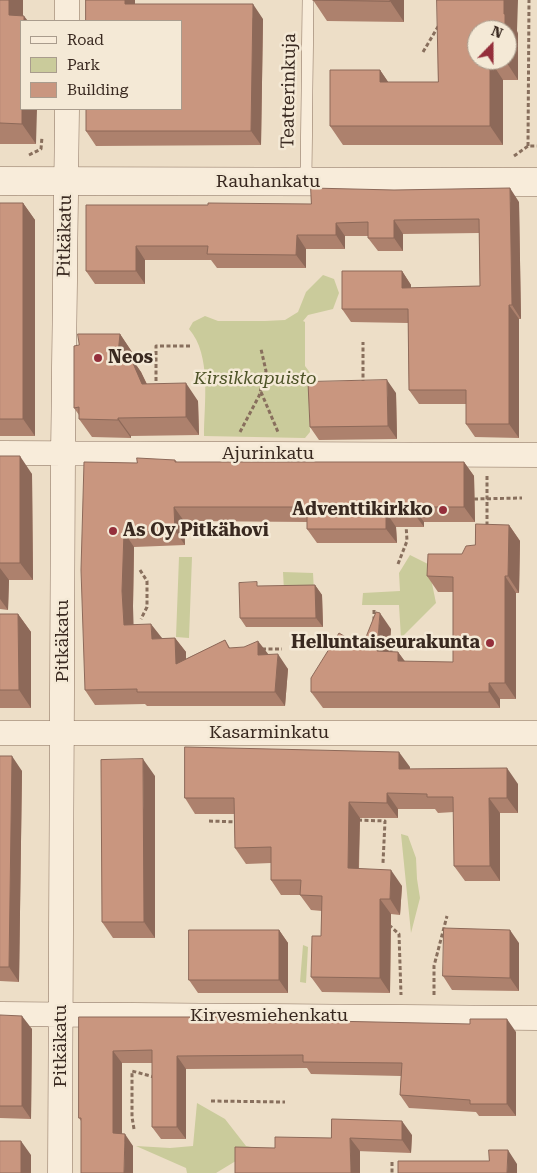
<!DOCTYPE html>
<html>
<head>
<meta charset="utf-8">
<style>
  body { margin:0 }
  #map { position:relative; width:537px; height:1173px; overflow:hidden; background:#eddec7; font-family:"Roboto Serif",serif }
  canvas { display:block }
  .legend { position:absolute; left:20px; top:20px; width:162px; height:90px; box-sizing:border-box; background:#f4e9d6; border:1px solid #a99c8d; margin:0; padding:6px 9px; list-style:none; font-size:15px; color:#392920 }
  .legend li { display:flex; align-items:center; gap:10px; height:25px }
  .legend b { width:25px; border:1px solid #a99c8d }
  .north { position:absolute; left:467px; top:20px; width:50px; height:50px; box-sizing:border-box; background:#f4e9d6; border:1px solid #a99c8d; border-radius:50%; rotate:22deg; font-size:14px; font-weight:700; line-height:20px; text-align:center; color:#392920 }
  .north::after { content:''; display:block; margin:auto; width:18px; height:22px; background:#942f3b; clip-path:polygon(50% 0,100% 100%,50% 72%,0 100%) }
</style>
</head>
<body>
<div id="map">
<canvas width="537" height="1173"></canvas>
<ul class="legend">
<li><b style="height:6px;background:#f8ecda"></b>Road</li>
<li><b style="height:14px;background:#cacb9b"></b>Park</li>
<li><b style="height:14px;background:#c9967f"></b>Building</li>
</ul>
<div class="north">N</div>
</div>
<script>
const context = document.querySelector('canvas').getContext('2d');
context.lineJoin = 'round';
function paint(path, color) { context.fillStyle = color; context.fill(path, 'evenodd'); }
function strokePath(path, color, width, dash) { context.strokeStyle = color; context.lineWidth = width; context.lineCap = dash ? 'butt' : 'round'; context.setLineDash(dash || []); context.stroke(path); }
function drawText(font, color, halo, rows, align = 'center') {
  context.font = font + ' "Roboto Serif",serif'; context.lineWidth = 5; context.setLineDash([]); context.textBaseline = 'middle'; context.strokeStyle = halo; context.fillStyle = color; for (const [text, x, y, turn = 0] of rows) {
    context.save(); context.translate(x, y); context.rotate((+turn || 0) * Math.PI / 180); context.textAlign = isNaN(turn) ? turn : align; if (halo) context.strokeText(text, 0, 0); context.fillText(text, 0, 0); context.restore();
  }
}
const green = new Path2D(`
  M323 275 334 279 339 293 333 309 308 315 303 321 305 322V366L311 374 313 385 309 410 310 432 305 438 204 436C204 404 212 355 189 329L193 322 205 316 218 321H265L285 320 298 312 306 292Z
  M410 555 428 564 436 603 401 638 399 605H362L363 593 400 591 399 573Z
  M179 557H192L189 638 176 637Z
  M283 572 313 573 314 592 284 591Z
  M401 834 408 836 416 858 417 879 420 898 411 933Z
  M303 945 308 947 306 983 300 982Z
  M197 1103 225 1119 246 1146 266 1150 244 1156 216 1173H187L186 1168 136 1146 170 1148 193 1146Z`);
const path = new Path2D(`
  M423 52 439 25
  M528 146 529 0
  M29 155 41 149 42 137
  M514 156 528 146H537
  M156 381V346H191
  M363 384V342
  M261 392 278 432
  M240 432 259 396 266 371 261 349
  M487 476V527
  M474 499 522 498
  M398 564 407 541 406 524
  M140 570 147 581V607L141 619
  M374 610V622
  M347 639 368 640
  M387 640H391V654
  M262 649H282
  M358 820 385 821 383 863
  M209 821 238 822
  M389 925 399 934 401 995
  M434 995V966L447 916
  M211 1101 285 1102
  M134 1129 132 1117V1071L154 1077
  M392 1162V1173`);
const service = new Path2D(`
  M306 182 308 0`);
const minor = new Path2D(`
  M67 21V0
  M0 453 537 455
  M0 733H537
  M0 1014 537 1018
  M60 1173 63 453 67 109`);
const tertiary = new Path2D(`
  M0 181 537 182`);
const wall = new Path2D(`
  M0 0 23 15 36 144H0Z
  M313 0H404V22L327 21Z
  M135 4 263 19 261 145 96 146 86 131Z
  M517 31 518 34V80H503V145H343L330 126 380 70 388 82H438Z
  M519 202 521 319H519V438L475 437 466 424V404H419L409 390 408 323 351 322 342 309 402 271 411 285V288L480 286 479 233 403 234V251H378L368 238V236H345V249H306V268H217L211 260H145V284H95L86 271 208 205Z
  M0 203H23L35 220V436H0Z
  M120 334 132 352V359L141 372 147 384 198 401 199 435 131 436V438L92 437 79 419V415L74 408 79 345Z
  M396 393 397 439 319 440 310 427Z
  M0 456 32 474 33 580H9L8 610 0 609Z
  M175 460 177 462H464L474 476 475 522H424V527H396L397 543H317L307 529V522L184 521 185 545 134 547 133 606V624L162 638H175L186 652V659L225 640 230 648 268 655 288 669 285 706H147L145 704 95 705 85 690 137 463Z
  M509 525 520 541 519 593H516V699H500V708H323L311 692 362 647 391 629 389 652H398L405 662H453V592H438L427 576Z
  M315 585 322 595 323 627H246L240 618Z
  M0 614H18L31 632V708H0Z
  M0 756 22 771 19 982 0 981Z
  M410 767V769L518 784V813H500V881H465L454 866V812L438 813 435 809H398V818H360L359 869 402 886 400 915 391 914 390 993 322 992 311 977 321 936 322 911 311 910 300 895H281L271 880V863L246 864 235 848 234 814H195L185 798Z
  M155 776V938H113L102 922Z
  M279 930 288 943V993H198L189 980Z
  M519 943V991L452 990 443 976Z
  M0 1015 32 1029 31 1119 0 1118Z
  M79 1017H281L283 1020 516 1032V1116H479L476 1112 409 1108 400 1095 401 1076 311 1074 307 1068 186 1069V1139H161L152 1127V1063H122V1134L133 1146 81 1121 79 1118Z
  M412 1135 411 1153 275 1148 331 1138Z`);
const shadedWall = new Path2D(`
  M9 0H23V21L9 15Z
  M125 0H135V18L125 4Z
  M390 0H404V22L390 1Z
  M504 0H518L517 31 518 34V80L505 60H507V30H505L504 14Z
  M253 4 263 19 261 145 251 131Z
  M24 16 28 21H24Z
  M490 60 503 80V145L490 126Z
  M380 70 393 89 380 82Z
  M22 109H37L36 144 22 124Z
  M510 188 519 202 521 319 512 305Z
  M23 203 35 220V436L23 419Z
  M394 220 403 234V251L394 238Z
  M336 223 345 236V249L336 235Z
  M297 235 306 249V268L296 255Z
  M136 246 145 260V284L136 271Z
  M402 271 411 285V301L402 288Z
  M509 305 519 319V438L509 424Z
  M120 334 132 352V359L141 372 155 402 142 384 118 354Z
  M387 380 396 393 397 439 388 426Z
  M186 383 198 401 199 435 186 417Z
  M118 418 131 436V438L118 420Z
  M20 456 32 474 33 580 20 563Z
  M464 462 474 476 475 522 464 507Z
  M174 507 184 521 185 545 175 531Z
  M413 507 424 522V527L413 512Z
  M386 512 396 527 397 543 386 529Z
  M509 525 520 541 519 593 508 576Z
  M124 532 134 547 133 606 134 639 124 625 122 591Z
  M0 568 9 580 8 610 0 599Z
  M505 576 516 593V699L505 683Z
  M315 585 322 595 323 627 316 618Z
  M380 613 391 629 388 667 377 651Z
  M18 614 31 632V708L19 690Z
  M151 624 162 638 152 639Z
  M175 638 186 652V678L176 664Z
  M258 641 269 655H258Z
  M398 652 410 668 398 661Z
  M278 654 288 669 285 706 275 692Z
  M489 683 500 699V708L489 692Z
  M399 752 410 767V785L399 769Z
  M12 756 22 771 19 982 9 967Z
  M143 759 155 776V938L144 922Z
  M507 768 518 784V813L507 798Z
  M387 793 398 809V818L387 803Z
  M489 798 500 813V881L490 866Z
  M349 802 360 818 358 884 348 868Z
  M391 870 402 886 400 915 390 899Z
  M380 899 391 914 390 993 380 978Z
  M279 930 288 943V993L279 980Z
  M510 930 519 943V991L510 978Z
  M22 1016 32 1029 31 1119 22 1106Z
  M507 1019 516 1032V1116L507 1104Z
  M113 1051 122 1063V1146L113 1133Z
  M177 1056 186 1069V1139L177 1127Z
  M402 1121 412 1135 411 1153 402 1140Z
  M125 1134 133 1146V1173H124Z
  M350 1138 360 1151V1173H351Z
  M21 1141 31 1155V1173H21Z
  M508 1150 517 1164V1173H507Z`);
const building = new Path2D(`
  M0 0H9V15L24 16V21H21V109H22V124L0 123Z
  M86 0H125V4H253L251 131H86V109H181V21H86Z
  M313 0H390V1Z
  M437 0H504V14H505V30H477V60H505H490V126H330V70H380V82H438Z
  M311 188 394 190 510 188 512 305H509V424H466V390H409L408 309H342V271H402V288L480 286 479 219 394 220V238H368V222L336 223V235H297L296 255 207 254 208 246H136V271H86V205H208V203L311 204Z
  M0 203H23V419H0Z
  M78 334H120L118 354H129L142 384 186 383V417L118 418V420L79 419V407L74 408V346L79 345Z
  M387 380 388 426 310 427 308 382Z
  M0 456H20V563H0Z
  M137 458 175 460V462H464V507H413V512H386V529H307V507H174L175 531 124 532 122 591 124 625 151 624 152 639 175 638 176 664 225 640 229 648 244 647 258 641V655L278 654 275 692H137V689L85 690 81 570 84 462 137 463Z
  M476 524 509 525 508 576H505V683H489V692H311V678L339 633 362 647 376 612 380 613 377 651 398 652V661L453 662V577L427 576 428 554H462L466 546 475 545Z
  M257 582V586L315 585 316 618H240L239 583Z
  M0 614H18L19 690H0Z
  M185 747 399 752V769L507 768V798H489L490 866H454L453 797H427V794L387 793V803L349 802 348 868 391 870 390 899H380V978L311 977 312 936H321L322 896 300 895 301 880H271V847L235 848 234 798H185Z
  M0 756H12L9 967H0Z
  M143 759 144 922H102L101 760Z
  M444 928 510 930V978L443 976Z
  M189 930H279V980H189Z
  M0 1015 22 1016V1106H0Z
  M79 1017H281V1020L470 1024V1019H507V1104H470V1100L400 1095 402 1063 303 1062V1055L177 1056V1127H152V1050L113 1051V1133L125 1134 124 1173H81V1118H79Z
  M332 1119 402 1121V1140L350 1138 351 1173H235V1147L275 1148V1137L331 1138Z
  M0 1141H21V1173H0Z
  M489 1150H508L507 1173H398V1161H489Z`);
const markers = [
  [98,358,5,"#942f3b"],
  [443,510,5,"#942f3b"],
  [113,531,5,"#942f3b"],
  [490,643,5,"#942f3b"]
];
const streetNames = [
  ["Teatterinkuja",289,91,-89],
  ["Rauhankatu",268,182],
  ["Pitkäkatu",65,236,-89],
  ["Ajurinkatu",268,454],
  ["Pitkäkatu",63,641,-90],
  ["Kasarminkatu",269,733],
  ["Kirvesmiehenkatu",269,1016],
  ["Pitkäkatu",61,1046,-90]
];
const poiNames = [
  ["Neos",108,358],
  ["Adventtikirkko",433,510,"right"],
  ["As Oy Pitkähovi",123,531],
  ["Helluntaiseurakunta",480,643,"right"]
];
const parkNames = [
  ["Kirsikkapuisto",255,379]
];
paint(green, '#cacb9b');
strokePath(service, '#886f5d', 12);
strokePath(minor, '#886f5d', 25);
strokePath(tertiary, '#886f5d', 29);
strokePath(path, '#886f5d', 3, [4, 2.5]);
strokePath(service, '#f8ecda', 11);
strokePath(minor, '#f8ecda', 24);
strokePath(tertiary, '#f8ecda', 28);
paint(wall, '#ad816d');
paint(shadedWall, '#8d6959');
paint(building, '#c9967f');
strokePath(building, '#8d6959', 1);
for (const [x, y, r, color] of markers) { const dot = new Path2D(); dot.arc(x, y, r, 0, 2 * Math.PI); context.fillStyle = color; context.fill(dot); strokePath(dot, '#f4e9d6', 2); }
drawText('18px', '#392920', '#f4e9d6', streetNames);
drawText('bold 18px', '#392920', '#f4e9d6', poiNames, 'left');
drawText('italic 18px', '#4e5428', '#f4e9d6', parkNames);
</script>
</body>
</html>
